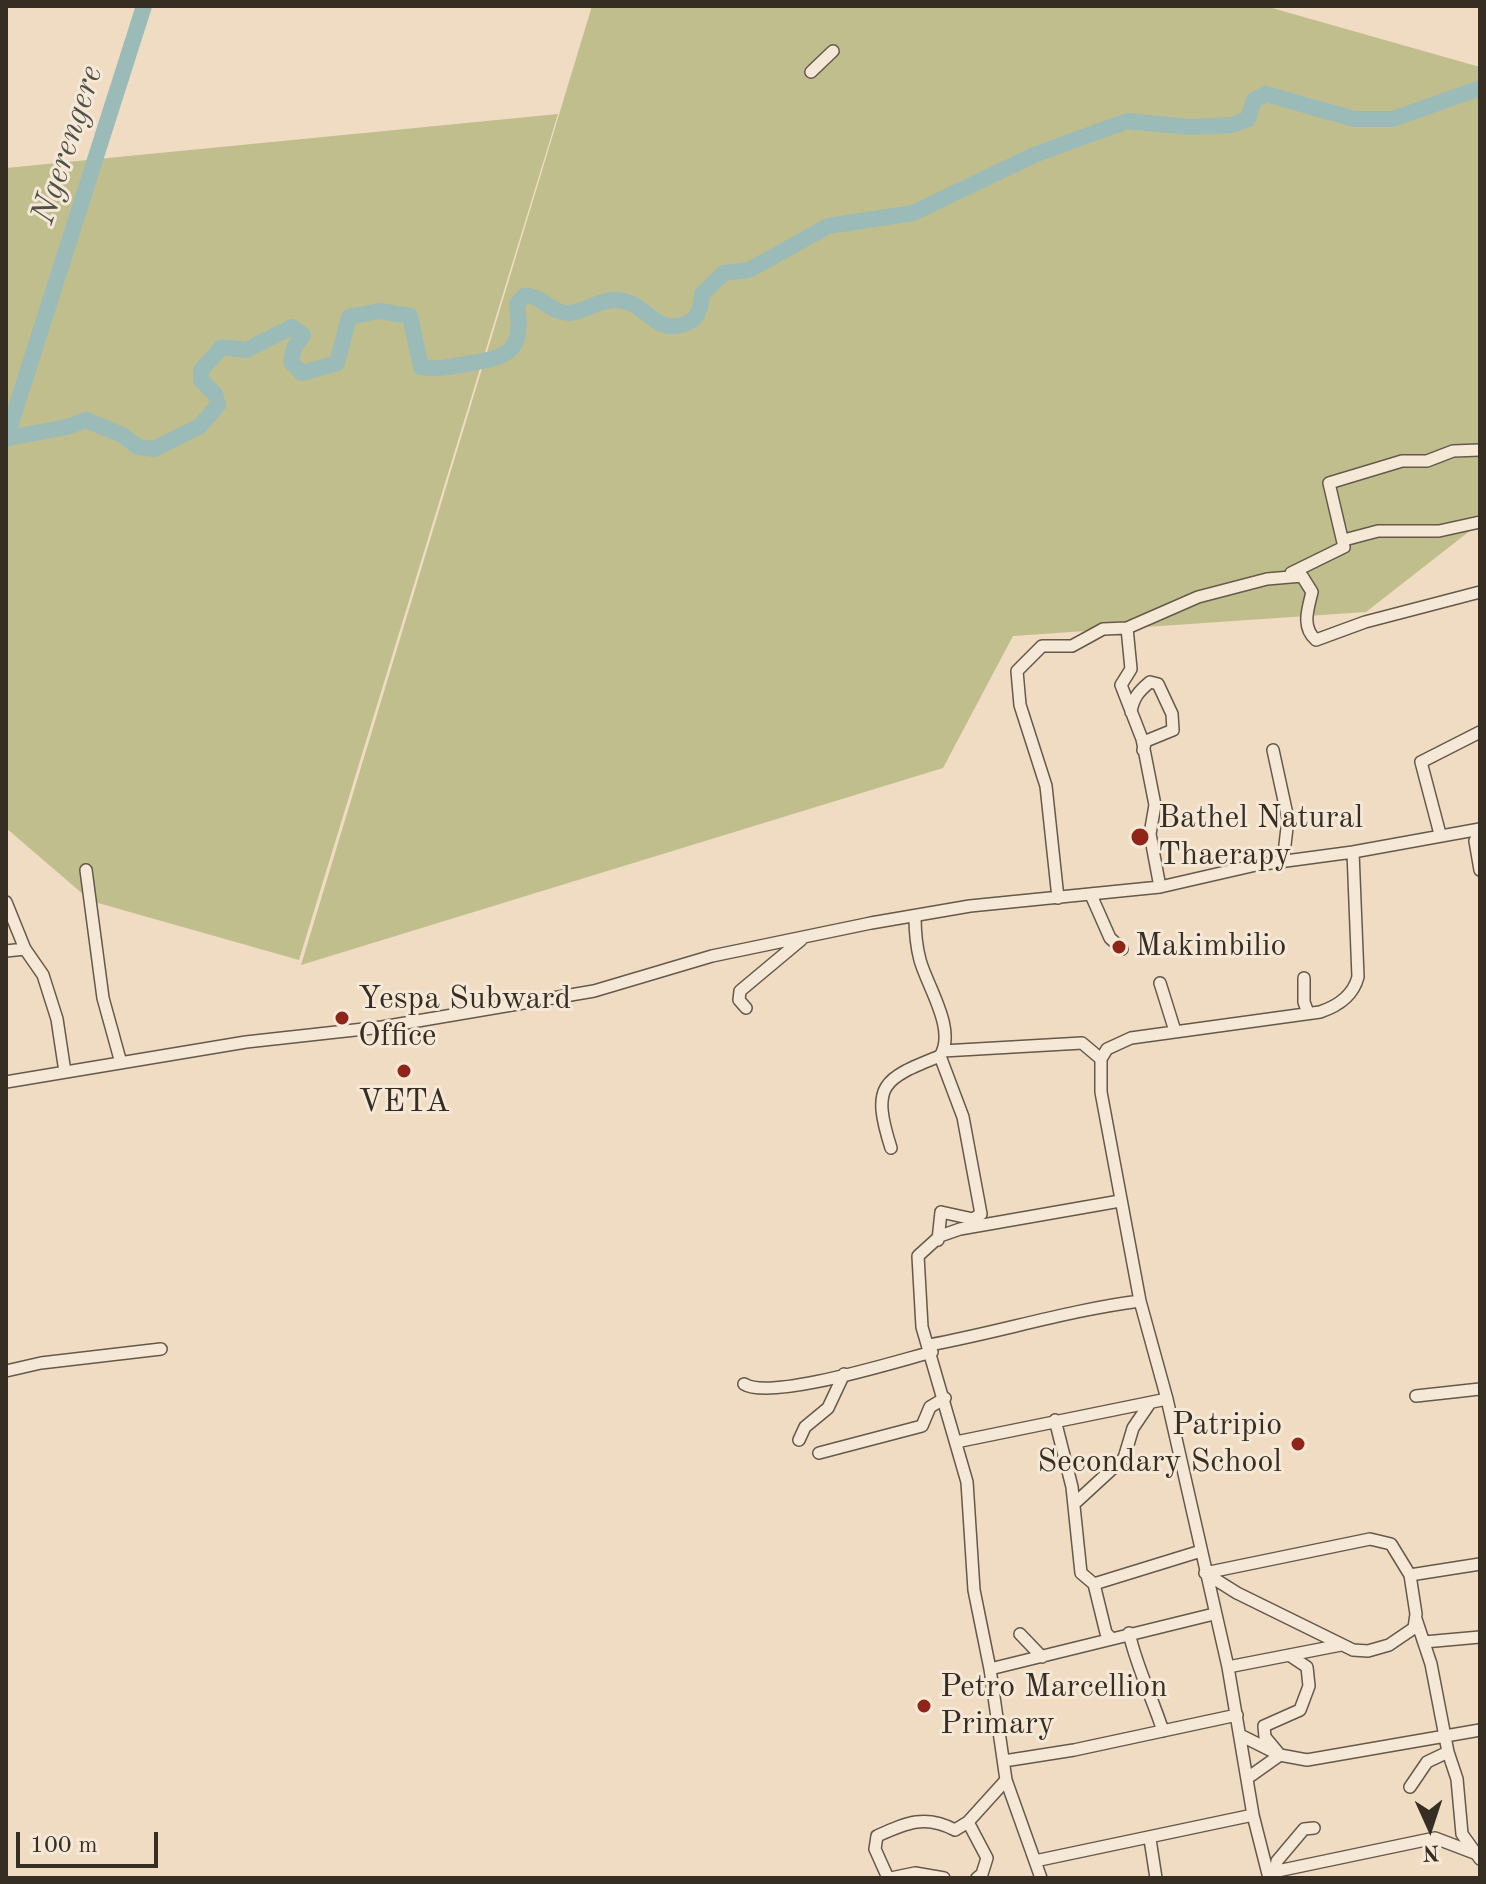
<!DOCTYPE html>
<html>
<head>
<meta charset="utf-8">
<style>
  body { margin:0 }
  #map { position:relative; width:1486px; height:1884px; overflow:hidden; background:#f0dcc2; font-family:"Old Standard TT",serif }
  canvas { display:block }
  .frame { position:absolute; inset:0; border:8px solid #362d23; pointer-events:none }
  .north { position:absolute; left:1390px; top:1788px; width:80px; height:80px; -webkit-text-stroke:6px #f5e8d7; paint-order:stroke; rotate:177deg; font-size:22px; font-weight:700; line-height:32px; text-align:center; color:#362d23 }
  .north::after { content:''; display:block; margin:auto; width:28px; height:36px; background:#362d23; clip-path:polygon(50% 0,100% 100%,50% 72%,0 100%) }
  .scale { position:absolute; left:16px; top:1832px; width:142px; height:36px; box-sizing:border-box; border:4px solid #362d23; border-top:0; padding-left:10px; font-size:24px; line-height:28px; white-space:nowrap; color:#362d23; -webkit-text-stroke:6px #f5e8d7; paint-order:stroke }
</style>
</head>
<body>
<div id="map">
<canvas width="1486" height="1884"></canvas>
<div class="frame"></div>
<div class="north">N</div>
<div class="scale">100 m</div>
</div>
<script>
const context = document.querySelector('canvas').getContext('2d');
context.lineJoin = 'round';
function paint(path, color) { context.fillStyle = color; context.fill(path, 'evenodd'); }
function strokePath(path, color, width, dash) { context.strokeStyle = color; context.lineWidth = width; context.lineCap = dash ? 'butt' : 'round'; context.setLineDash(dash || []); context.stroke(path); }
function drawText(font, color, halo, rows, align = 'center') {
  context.font = font + ' "Old Standard TT",serif'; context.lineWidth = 6; context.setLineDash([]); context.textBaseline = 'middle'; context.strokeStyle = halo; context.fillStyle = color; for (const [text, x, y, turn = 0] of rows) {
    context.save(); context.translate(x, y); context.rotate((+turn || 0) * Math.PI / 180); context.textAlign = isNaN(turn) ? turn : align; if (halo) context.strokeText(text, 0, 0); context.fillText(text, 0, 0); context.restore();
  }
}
const green = new Path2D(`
  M592 6H1265L1480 67V523L1366 612 1013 636 943 768 301 965Z
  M558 114 299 960 91 901 6 828V168Z`);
const river = new Path2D(`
  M8 438 67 427 86 420 122 435 138 447 154 449 200 426 218 405 215 394 201 380V370L222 347 246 350 292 327 303 335 294 348 291 362 302 373 337 363 349 317 379 311 410 316 421 367C437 370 450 367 466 364 510 357 524 352 517 304L524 296C541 294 551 314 570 313 588 311 603 296 624 301 649 307 655 334 685 324 699 319 701 307 702 294L724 273 749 270 828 226 913 213 1034 155 1127 121 1190 127 1232 125 1248 119 1254 100 1266 94 1354 119H1393L1480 88
  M6 439 144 6`);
const minor = new Path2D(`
  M811 72 833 51
  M1344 540 1378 531H1439L1480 522
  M1291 573 1344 547 1329 483 1402 461H1427L1453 451 1480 450
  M1131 712C1133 698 1139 691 1150 682L1158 684 1172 714 1173 730 1146 741 1143 750
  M1273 750 1288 819 1283 862
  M1480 832 1475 841 1480 870
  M1440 834 1421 762 1480 732
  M86 870 103 998 121 1063
  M1160 887 1150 834 1155 805 1142 739 1121 685 1131 669 1127 628 1198 597 1267 579 1302 576 1312 592C1308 609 1301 627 1316 640L1365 622 1480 592
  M1091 895 1110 938 1122 949
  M1058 898 1046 786 1020 705 1017 671 1042 646H1072L1103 629 1127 628
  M6 902 25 949 43 975 57 1019 65 1072
  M6 951 25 949
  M1304 978V1002L1308 1013
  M1160 983 1175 1031
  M746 1008 739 1000 740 991 801 940
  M943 1051 1082 1043 1101 1059
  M6 1082 246 1042 382 1027 594 991 712 956 871 923 970 906 1160 887 1256 865 1353 852 1480 829
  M891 1148C871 1085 882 1079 940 1056 957 1030 927 986 920 960 916 945 915 931 915 916
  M938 1240 941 1212 973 1219 981 1214 963 1117 940 1056
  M929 1345C1000 1332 1069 1310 1140 1301
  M6 1371 41 1363 161 1349
  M744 1384C771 1401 897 1361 932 1352
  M1416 1396 1480 1389
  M1055 1420 1072 1487 1081 1573 1094 1584 1106 1633 1111 1638
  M799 1440 805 1427 828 1408 844 1374
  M956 1442 1167 1399
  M819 1453 922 1426 930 1407 945 1398
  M1074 1504 1124 1458 1133 1428 1150 1403
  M1205 1573 1370 1539 1391 1544 1410 1575 1480 1564
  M1205 1573 1237 1593 1353 1650 1368 1651 1389 1645 1414 1628 1416 1614 1410 1575
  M1094 1584 1201 1551
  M1416 1619 1431 1664 1448 1752 1457 1779 1462 1834 1480 1859
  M1129 1633C1137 1668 1152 1697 1163 1731
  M1020 1634 1042 1657
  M1424 1642 1480 1637
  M1228 1667 1341 1645
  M990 1669 1214 1614
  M1242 1736 1280 1755 1307 1760 1480 1730
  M1004 1761 1074 1750 1237 1715
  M1249 1777 1280 1755 1265 1737 1264 1726 1300 1710 1309 1686 1307 1667 1289 1655
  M1410 1787 1427 1762 1448 1752
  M1150 1839 1156 1878
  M1035 1861 1253 1815
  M1275 1872 1277 1861 1304 1829 1314 1828
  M1268 1873 1435 1838 1477 1854
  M888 1878 875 1849 877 1836C906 1823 925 1814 955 1830L968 1822
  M891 1878 915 1873 944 1878
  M977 1878 982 1874 987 1858 968 1822 1006 1780
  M1041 1878 1006 1780 990 1669 974 1590 967 1482 922 1327 918 1256 940 1236 960 1229 1120 1201
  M1269 1878 1253 1815 1228 1667 1167 1399 1140 1301 1101 1092V1059L1107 1049 1131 1038 1320 1012C1338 1006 1353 996 1358 977L1353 852`);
const markers = [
  [1140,837,10,"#8f2418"],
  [1119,947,8,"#8f2418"],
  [342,1018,8,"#8f2418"],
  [404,1071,8,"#8f2418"],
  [1298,1444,8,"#8f2418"],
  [924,1706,8,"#8f2418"]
];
const poiNames = [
  ["Bathel Natural",1158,819],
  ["Thaerapy",1158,856],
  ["Makimbilio",1135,947],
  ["Yespa Subward",358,1000],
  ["Office",358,1037],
  ["VETA",404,1103,"center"],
  ["Patripio",1282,1426,"right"],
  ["Secondary School",1282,1463,"right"],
  ["Petro Marcellion",940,1688],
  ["Primary",940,1725]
];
const waterNames = [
  ["Ngerengere",68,145,-72]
];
paint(green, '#c1be8e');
strokePath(river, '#9abbb7', 16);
strokePath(minor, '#64594b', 14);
strokePath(minor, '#f5e8d7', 11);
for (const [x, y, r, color] of markers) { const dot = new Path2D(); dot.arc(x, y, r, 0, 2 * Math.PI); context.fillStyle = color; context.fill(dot); strokePath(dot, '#f5e8d7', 3); }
drawText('32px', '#362d23', '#f5e8d7', poiNames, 'left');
drawText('italic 34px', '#4f5048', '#f5e8d7', waterNames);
</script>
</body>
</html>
